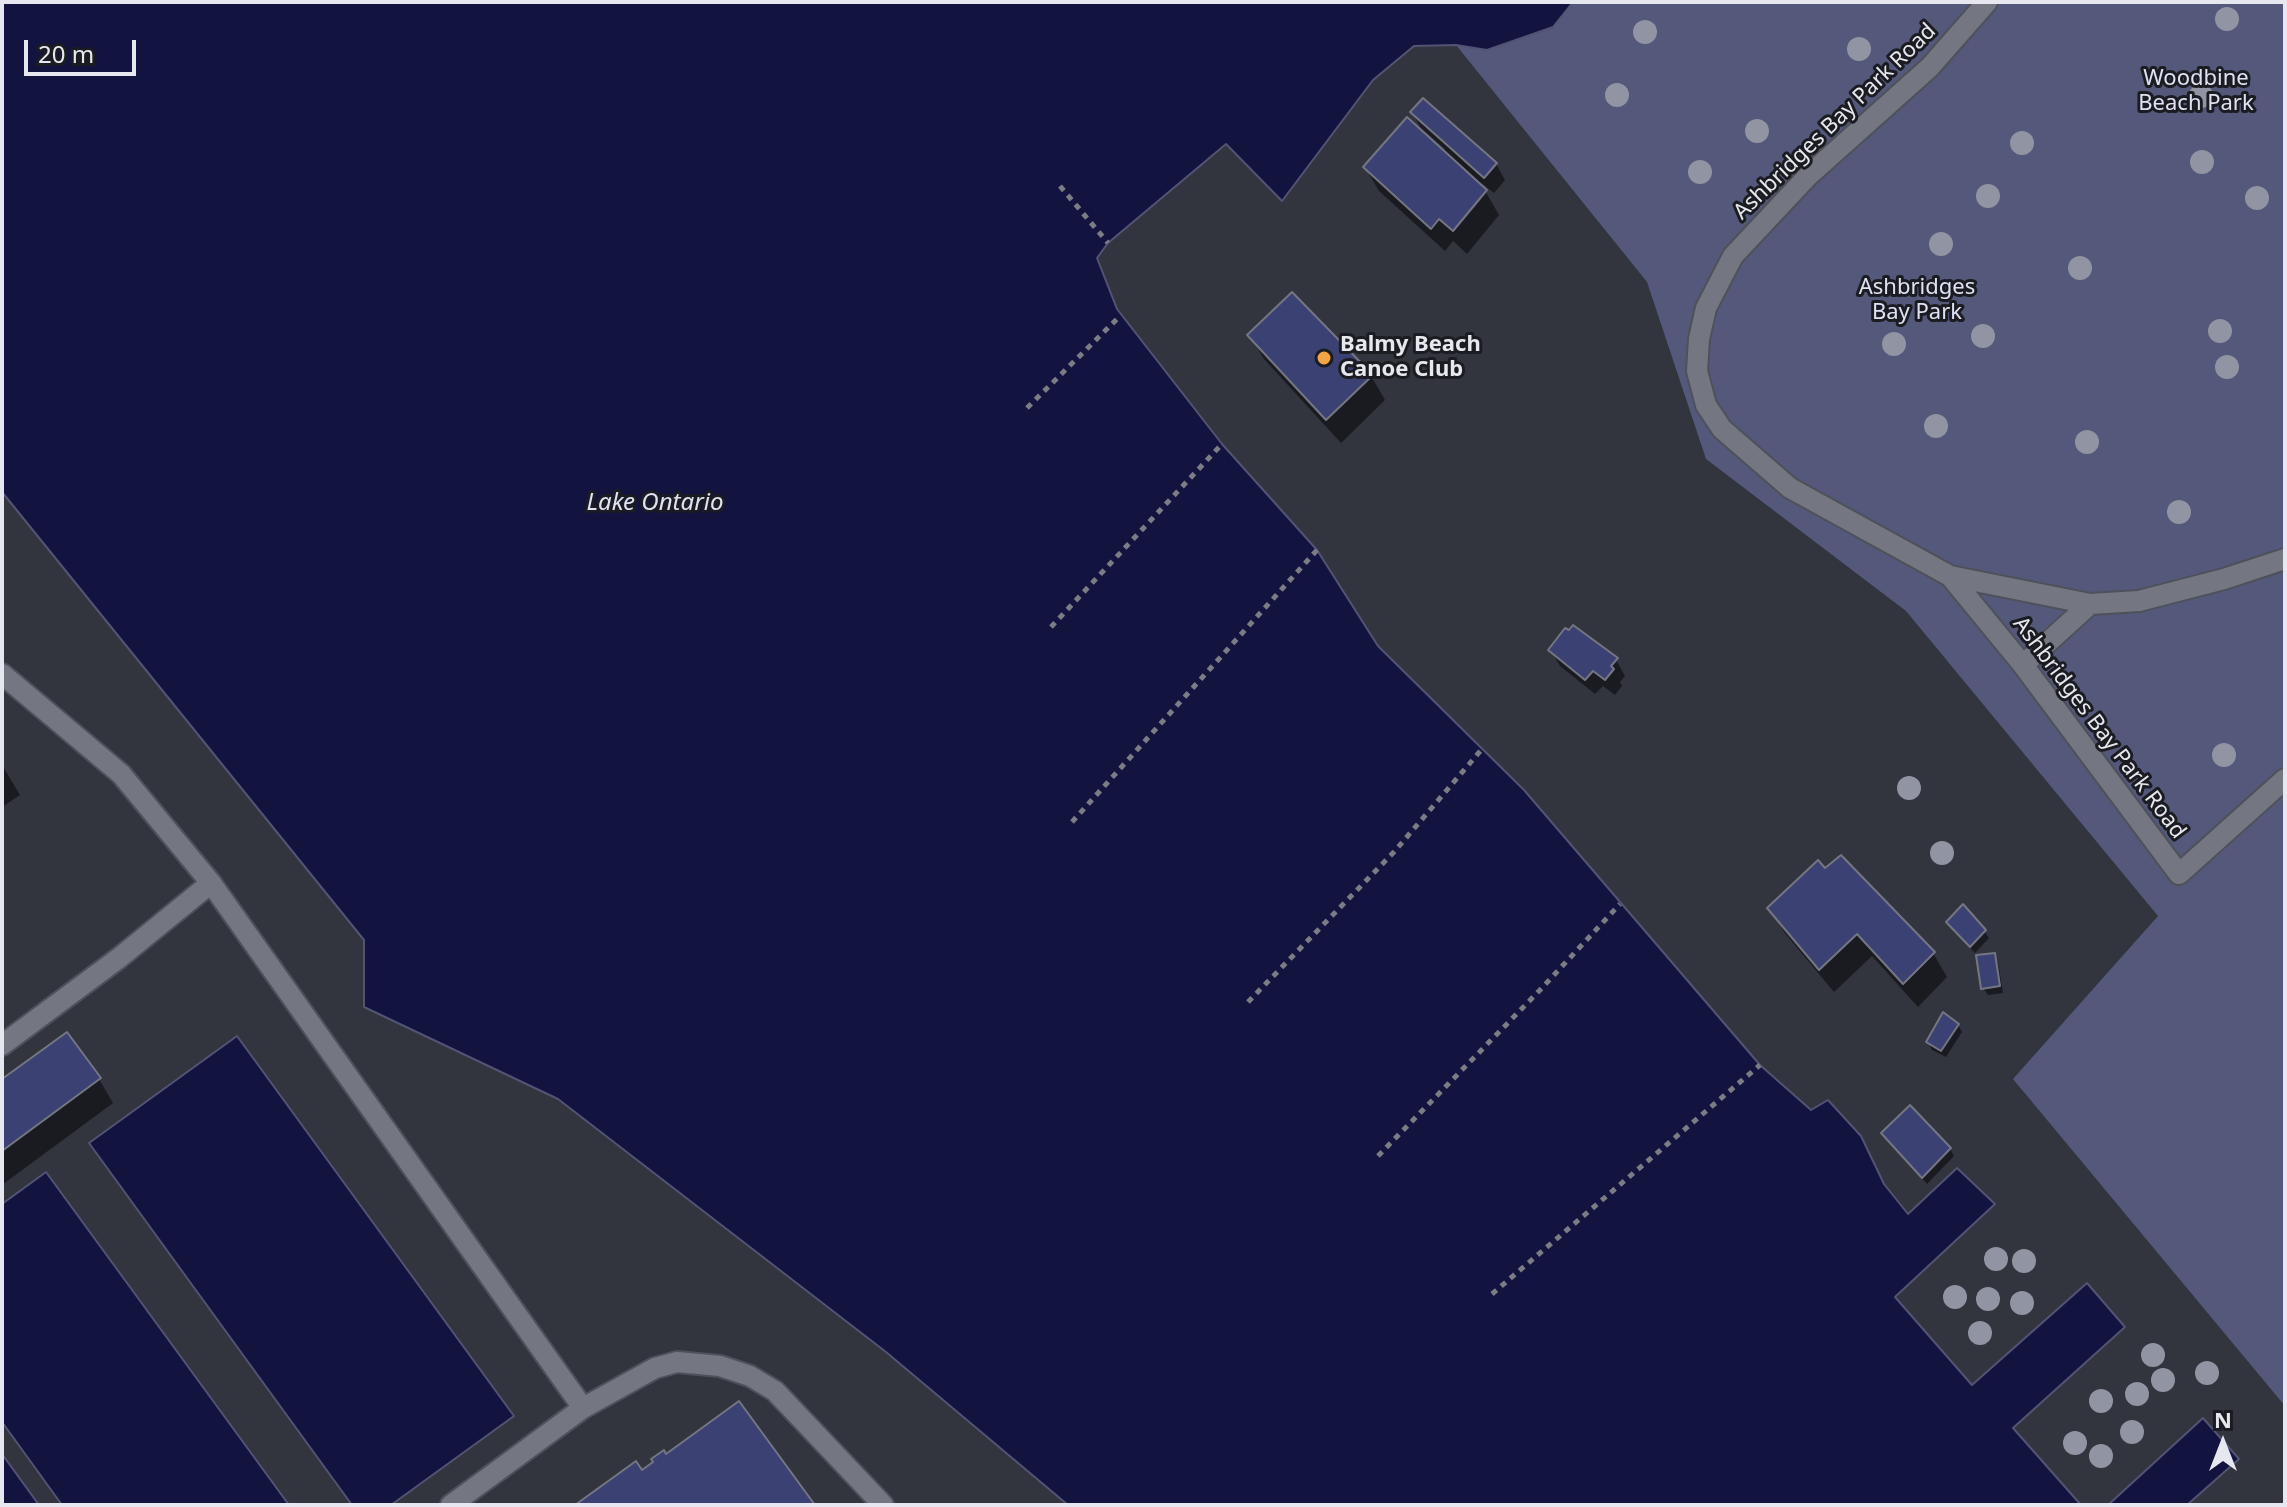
<!DOCTYPE html>
<html>
<head>
<meta charset="utf-8">
<style>
  body { margin:0 }
  #map { position:relative; width:2287px; height:1507px; overflow:hidden; background:#32343e; font-family:"Noto Sans",sans-serif }
  canvas { display:block }
  .frame { position:absolute; inset:0; border:4px solid #e7e8ef; pointer-events:none }
  .north { position:absolute; left:2183px; top:1403px; width:80px; height:80px; -webkit-text-stroke:6px #1b1c21; paint-order:stroke; rotate:0deg; font-size:22px; font-weight:700; line-height:32px; text-align:center; color:#e7e8ef }
  .north::after { content:''; display:block; margin:auto; width:28px; height:36px; background:#e7e8ef; clip-path:polygon(50% 0,100% 100%,50% 72%,0 100%) }
  .scale { position:absolute; left:24px; top:40px; width:112px; height:36px; box-sizing:border-box; border:4px solid #e7e8ef; border-top:0; padding-left:10px; font-size:24px; line-height:28px; white-space:nowrap; color:#e7e8ef; -webkit-text-stroke:6px #1b1c21; paint-order:stroke }
</style>
</head>
<body>
<div id="map">
<canvas width="2287" height="1507"></canvas>
<div class="frame"></div>
<div class="north">N</div>
<div class="scale">20 m</div>
</div>
<script>
const context = document.querySelector('canvas').getContext('2d');
context.lineJoin = 'round';
function paint(path, color) { context.fillStyle = color; context.fill(path, 'evenodd'); }
function strokePath(path, color, width, dash) { context.strokeStyle = color; context.lineWidth = width; context.lineCap = dash ? 'butt' : 'round'; context.setLineDash(dash || []); context.stroke(path); }
function drawText(font, color, halo, rows, align = 'center') {
  context.font = font + ' "Noto Sans",sans-serif'; context.lineWidth = 6; context.setLineDash([]); context.textBaseline = 'middle'; context.strokeStyle = halo; context.fillStyle = color; for (const [text, x, y, turn = 0] of rows) {
    context.save(); context.translate(x, y); context.rotate((+turn || 0) * Math.PI / 180); context.textAlign = isNaN(turn) ? turn : align; if (halo) context.strokeText(text, 0, 0); context.fillText(text, 0, 0); context.restore();
  }
}
const green = new Path2D(`
  M1573 2H2285V1406L2013 1079 2158 916 1906 611 1706 459 1647 282 1456 45 1487 50 1553 28Z`);
const water = new Path2D(`
  M2 2H1573L1553 27 1487 50 1456 45 1414 46 1373 80 1282 201 1226 144 1108 243 1097 258 1117 309 1222 444 1317 550 1378 646 1524 790 1760 1065 1811 1110 1828 1100 1861 1136 1884 1184 1908 1214 1957 1168 1995 1204 1895 1297 1972 1385 2087 1283 2125 1327 2013 1428 2081 1505H1068L886 1352 558 1099 364 1007V940L2 492Z
  M237 1036 514 1416 391 1505H352L89 1143Z
  M46 1172 289 1505H62L2 1422V1204Z
  M2203 1418 2239 1459 2187 1505H2108Z
  M2 1454 39 1505H2Z`);
const shadow = new Path2D(`
  M1412 112 1496 164 1505 180 1494 193 1480 182 1499 215 1467 254 1453 241 1445 251 1379 191 1365 167 1443 152 1445 149 1421 128Z
  M1250 335 1371 376 1385 400 1341 443 1264 359Z
  M1551 650 1616 660 1625 676 1620 682 1622 686 1615 695 1603 686 1595 694 1560 666Z
  M2 765 20 795 2 807Z
  M1770 908 1933 953 1947 977 1918 1007 1872 956 1834 992 1784 932Z
  M1948 923 1984 931 1989 938 1975 953Z
  M1993 955 1998 962 2003 993 1988 995 1983 988Z
  M1958 1025 1962 1032 1946 1057 1932 1050 1928 1042Z
  M66 1034 99 1079 113 1103 2 1185V1081Z
  M1883 1133 1950 1149 1954 1156 1927 1184Z`);
const building = new Path2D(`
  M1423 98 1497 163 1484 178 1410 112Z
  M1407 117 1487 190 1453 231 1439 219 1431 229 1363 167Z
  M1292 292 1373 375 1326 420 1247 335Z
  M1573 625 1618 658 1611 666 1614 669 1605 680 1593 671 1585 680 1548 650 1565 628 1569 630Z
  M1841 855 1935 952 1903 984 1857 934 1819 970 1767 908 1818 860 1825 868Z
  M1963 904 1986 930 1970 947 1946 922Z
  M1995 953 2000 986 1981 989 1976 955Z
  M1943 1012 1959 1024 1941 1051 1926 1042Z
  M67 1032 101 1078 2 1151V1079Z
  M1910 1105 1951 1148 1922 1178 1881 1133Z
  M739 1401 815 1505H575L636 1461 642 1470 653 1462 651 1459 664 1450 666 1454Z`);
const path = new Path2D(`
  M1060 186 1108 243
  M1027 408 1117 319
  M1051 627 1222 444
  M1072 822 1317 550
  M1248 1002 1394 852 1482 749
  M1378 1156 1540 990 1620 904
  M1492 1294 1760 1065`);
const minor = new Path2D(`
  M1987 2 1930 67 1808 176 1733 256 1706 308 1699 339 1697 371 1706 405 1722 429 1790 488 1950 576 2090 604 2139 601 2224 579 2285 559
  M1950 576 2023 665 2179 874 2285 779
  M2023 665 2090 604
  M2 674 121 774 211 883 583 1408
  M2 1045 119 958 211 883
  M451 1505 583 1408 655 1368 677 1362 720 1366 750 1376 775 1391 883 1505`);
const trees = [
  [2227,19],
  [1645,32],
  [1859,49],
  [1617,95],
  [2201,96],
  [1757,131],
  [2022,143],
  [2202,162],
  [1700,172],
  [1988,196],
  [2257,198],
  [1941,244],
  [2080,268],
  [2220,331],
  [1983,336],
  [1894,344],
  [2227,367],
  [1936,426],
  [2087,442],
  [2179,512],
  [2224,755],
  [1909,788],
  [1942,853],
  [1996,1259],
  [2024,1261],
  [1955,1297],
  [1988,1299],
  [2022,1303],
  [1980,1333],
  [2153,1355],
  [2207,1373],
  [2163,1380],
  [2137,1394],
  [2101,1401],
  [2132,1432],
  [2075,1443],
  [2101,1456]
];
const markers = [
  [1324,358,8,"#f4a443"]
];
const parkNames = [
  ["Woodbine",2196,79],
  ["Beach Park",2196,104],
  ["Ashbridges",1917,288],
  ["Bay Park",1917,313]
];
const streetNames = [
  ["Ashbridges Bay Park Road",1835,122,-44],
  ["Ashbridges Bay Park Road",2099,728,53]
];
const poiNames = [
  ["Balmy Beach",1340,345],
  ["Canoe Club",1340,370]
];
const waterNames = [
  ["Lake Ontario",655,503]
];
paint(green, '#54597b');
paint(water, '#131340');
strokePath(water, '#535374', 2);
paint(shadow, '#0007');
paint(building, '#3c4173');
strokePath(building, '#747682', 2);
strokePath(minor, '#4f515a', 24);
strokePath(path, '#7b7c85', 5, [6, 6]);
strokePath(minor, '#747782', 20);
context.fillStyle = '#9194a2';
for (const [x, y] of trees) { context.beginPath(); context.arc(x, y, 12, 0, 2 * Math.PI); context.fill(); }
for (const [x, y, r, color] of markers) { const dot = new Path2D(); dot.arc(x, y, r, 0, 2 * Math.PI); context.fillStyle = color; context.fill(dot); strokePath(dot, '#1b1c21', 3); }
drawText('22px', '#dfe2f3', '#1b1c21', parkNames);
drawText('22px', '#e7e8ef', '#1b1c21', streetNames);
drawText('bold 22px', '#e7e8ef', '#1b1c21', poiNames, 'left');
drawText('italic 24px', '#dfe2f3', '#1b1c21', waterNames);
</script>
</body>
</html>
